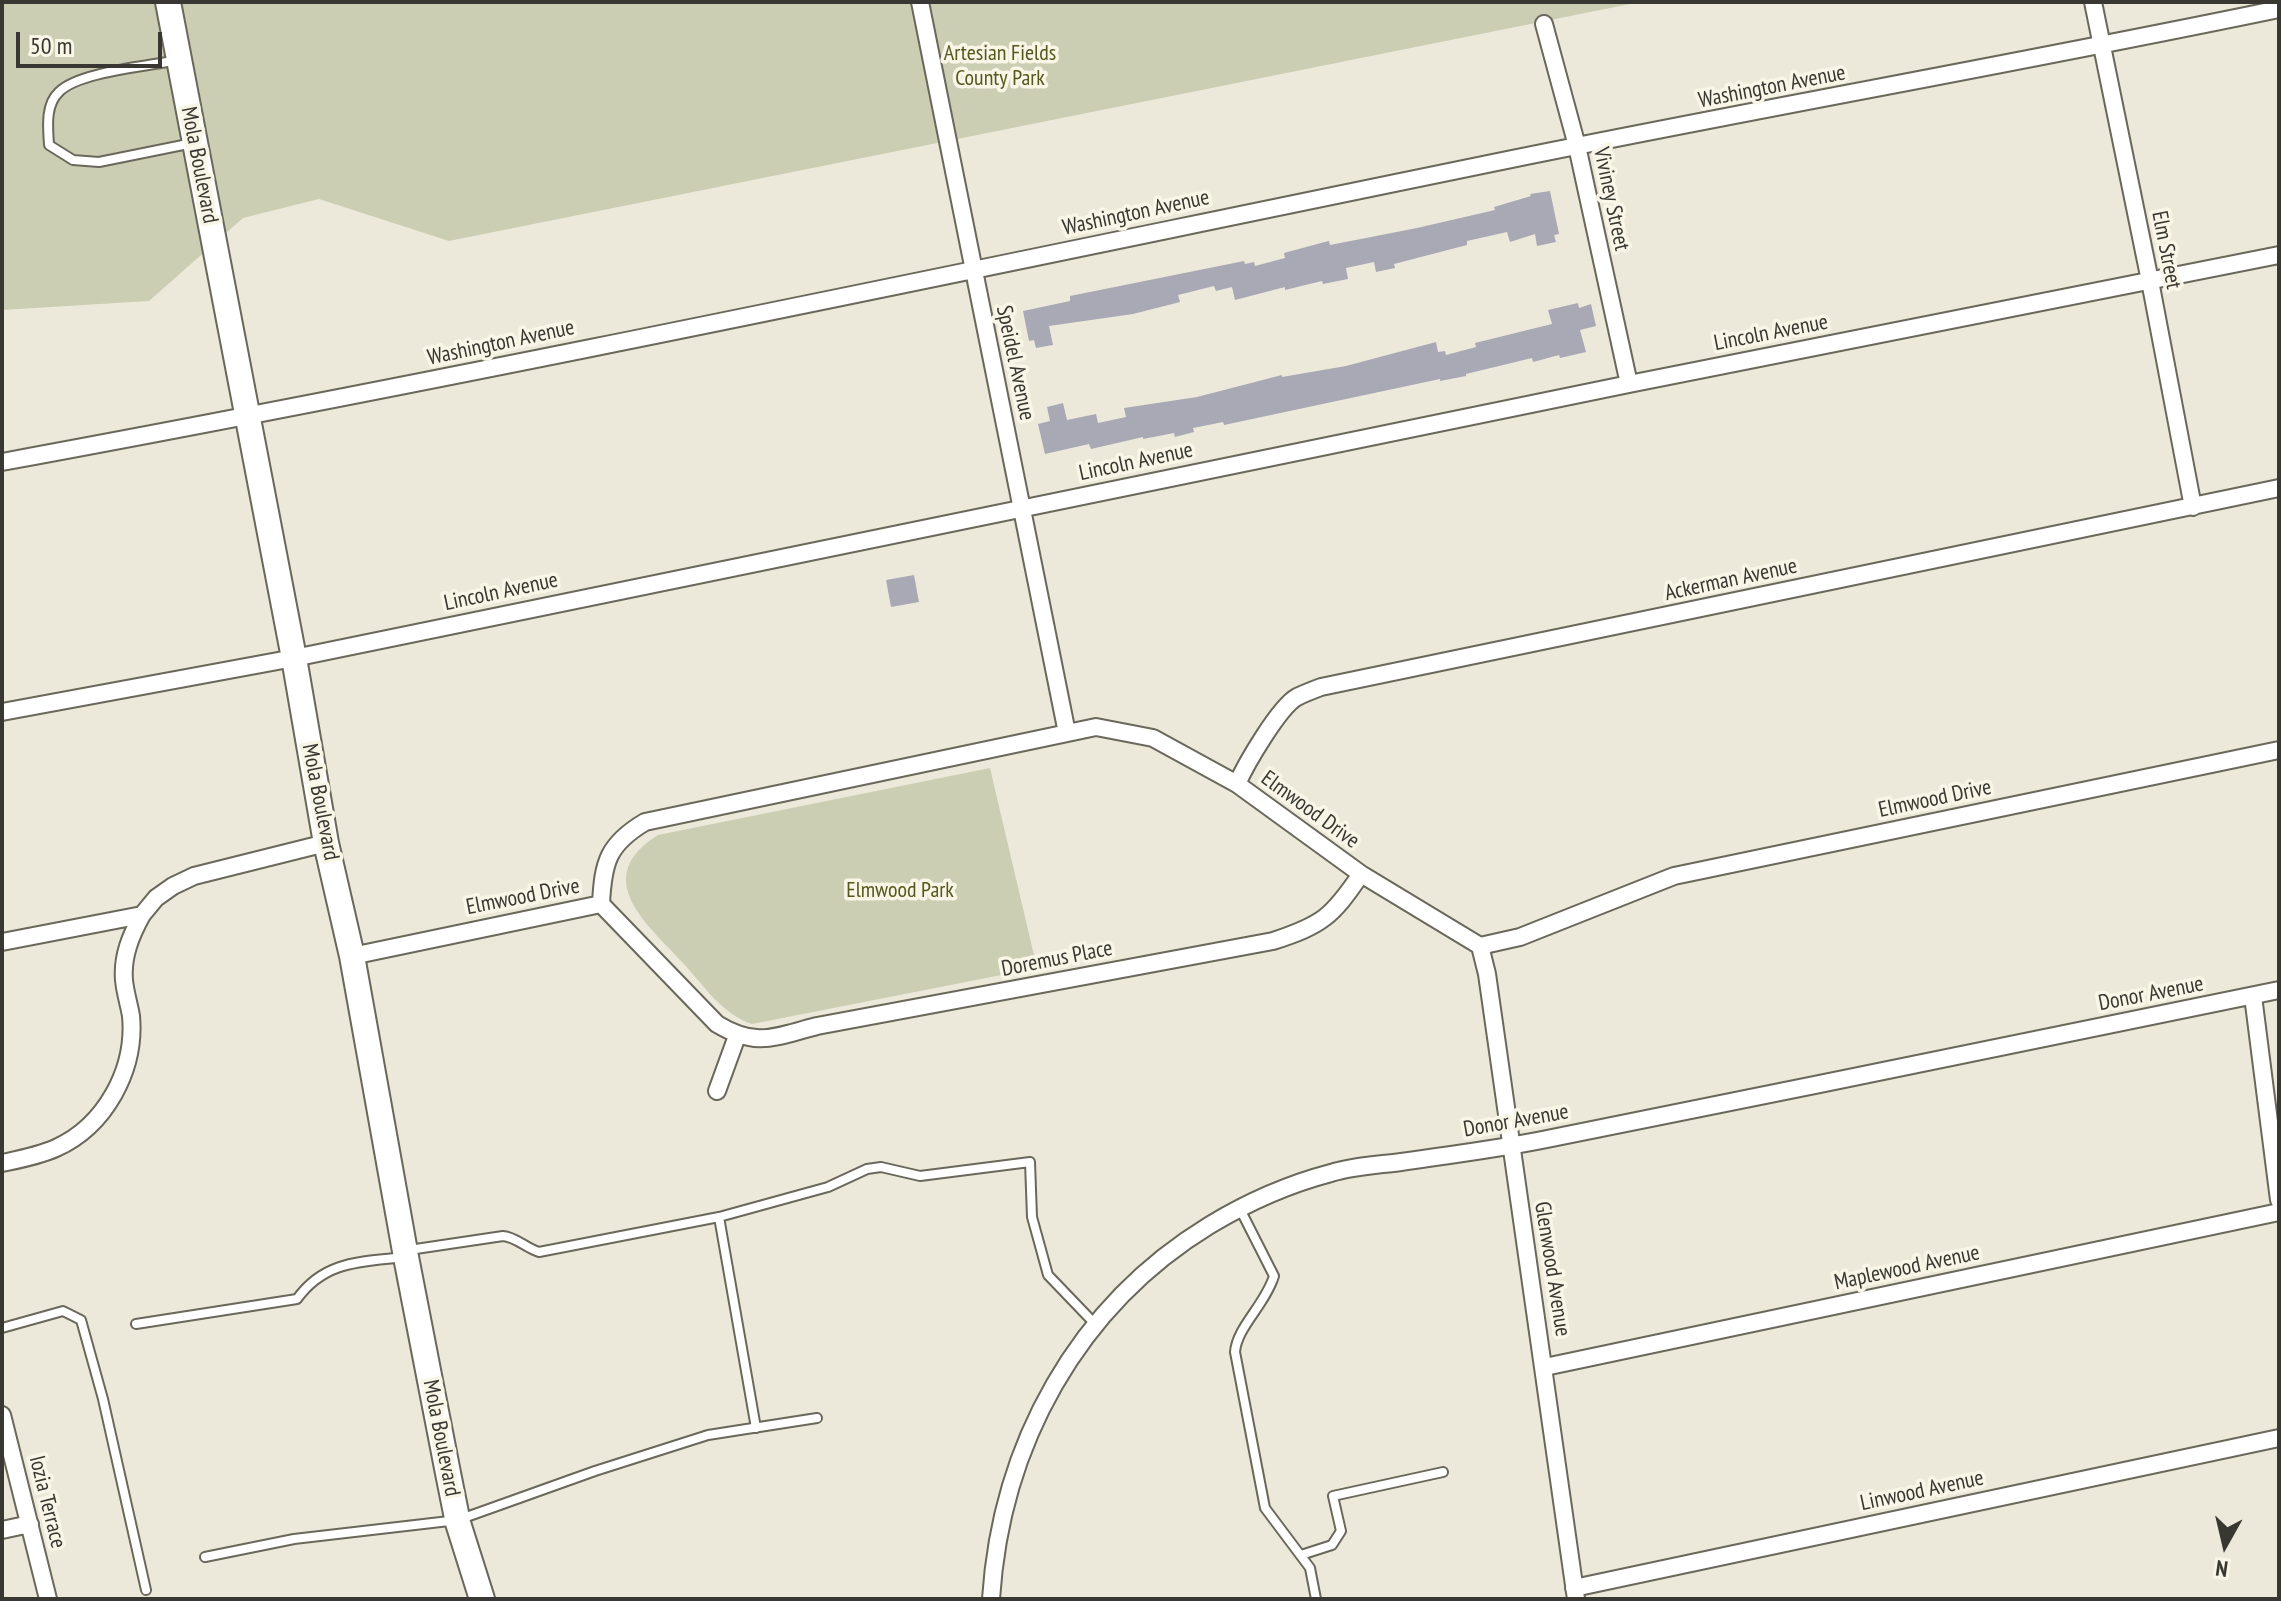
<!DOCTYPE html>
<html>
<head>
<meta charset="utf-8">
<style>
  body { margin:0 }
  #map { position:relative; width:2281px; height:1601px; overflow:hidden; background:#ece9da; font-family:"PT Sans Narrow",sans-serif }
  canvas { display:block }
  .frame { position:absolute; inset:0; border:4px solid #383731; pointer-events:none }
  .north { position:absolute; left:2185px; top:1505px; width:80px; height:80px; -webkit-text-stroke:6px #f9f6e7; paint-order:stroke; rotate:188deg; font-size:22px; font-weight:700; line-height:32px; text-align:center; color:#383731 }
  .north::after { content:''; display:block; margin:auto; width:28px; height:36px; background:#383731; clip-path:polygon(50% 0,100% 100%,50% 72%,0 100%) }
  .scale { position:absolute; left:16px; top:32px; width:146px; height:36px; box-sizing:border-box; border:4px solid #383731; border-top:0; padding-left:10px; font-size:24px; line-height:28px; white-space:nowrap; color:#383731; -webkit-text-stroke:6px #f9f6e7; paint-order:stroke }
</style>
</head>
<body>
<div id="map">
<canvas width="2281" height="1601"></canvas>
<div class="frame"></div>
<div class="north">N</div>
<div class="scale">50 m</div>
</div>
<script>
const context = document.querySelector('canvas').getContext('2d');
context.lineJoin = 'round';
function paint(path, color) { context.fillStyle = color; context.fill(path, 'evenodd'); }
function strokePath(path, color, width, dash) { context.strokeStyle = color; context.lineWidth = width; context.lineCap = dash ? 'butt' : 'round'; context.setLineDash(dash || []); context.stroke(path); }
function drawText(font, color, halo, rows, align = 'center') {
  context.font = font + ' "PT Sans Narrow",sans-serif'; context.lineWidth = 7; context.setLineDash([]); context.textBaseline = 'middle'; context.strokeStyle = halo; context.fillStyle = color; for (const [text, x, y, turn = 0] of rows) {
    context.save(); context.translate(x, y); context.rotate((+turn || 0) * Math.PI / 180); context.textAlign = isNaN(turn) ? turn : align; if (halo) context.strokeText(text, 0, 0); context.fillText(text, 0, 0); context.restore();
  }
}
const green = new Path2D(`
  M2 2H1640L449 241 319 199 243 218 149 301 2 310Z
  M990 768 1037 968 752 1024C722 1014 704 986 683 963 648 925 589 878 658 835Z`);
const building = new Path2D(`
  M1550 191 1559 234 1554 235 1556 242 1537 246 1535 234 1510 242 1507 232 1467 241V245L1394 264 1395 268 1376 272 1374 262 1346 268 1348 279 1323 284 1322 281 1285 290V287L1235 300 1232 287 1216 291 1214 286 1178 295 1180 302 1133 314 1049 326 1053 345 1036 348 1034 340 1029 341 1023 311 1070 301V296L1244 261 1245 264 1254 262 1255 266 1285 258 1284 253 1321 243 1329 241 1330 245 1417 228 1495 210 1494 207 1531 196 1530 194Z
  M1578 303 1579 308 1591 304 1596 326 1580 330 1586 352 1560 358 1559 355 1533 362 1532 358 1466 374V376L1440 381V379L1224 425 1223 422 1193 428 1194 432 1175 437 1174 433 1143 439V437L1091 449 1089 444 1045 454 1038 424 1050 421 1047 407 1063 403 1067 420 1096 414 1098 423 1126 417 1124 408 1197 397 1282 375V377L1346 366 1436 342 1438 352 1445 351 1446 355 1476 347 1475 343 1552 324 1548 310Z
  M914 575 919 602 891 607 886 580Z`);
const lane = new Path2D(`
  M178 60C149 66 78 72 59 92 45 105 48 128 49 145L73 160 99 162 193 143
  M1240 1209 1274 1276C1265 1305 1237 1327 1235 1352L1265 1508 1310 1568 1316 1599
  M719 1217 756 1428
  M409 1250 503 1236C516 1237 526 1248 539 1252L719 1217 828 1187 867 1169 881 1167 920 1176 1030 1162 1032 1217 1048 1275 1096 1325
  M136 1324 297 1299C325 1260 362 1262 405 1257
  M2 1328 63 1311 81 1320 103 1399 146 1590
  M1301 1555 1332 1545 1341 1531 1333 1496 1443 1472
  M205 1557 294 1539 458 1520 595 1471 708 1435 817 1418`);
const street = new Path2D(`
  M920 2 1067 733
  M2093 2 2150 281 2193 507
  M1544 24 1577 146 1629 384
  M2 462C507 369 1009 262 1512 159 1767 107 2024 62 2279 9
  M2 712 294 658 1629 384 2279 255
  M1237 784C1246 764 1279 707 1297 697 1305 693 1313 690 1321 687L2279 488
  M601 904 717 1024C757 1048 774 1037 817 1026L1273 941C1322 925 1332 917 1361 874
  M2 942 142 915 156 898 173 886 194 876 326 843
  M1480 946 1487 974 1576 1599
  M352 956 601 904C603 862 608 844 645 822L1096 727 1153 738 1237 784 1361 874 1480 946 1520 937 1674 876 2279 750
  M2253 996 2279 1200
  M717 1091 737 1036
  M2 1163C21 1159 38 1156 56 1148 105 1126 136 1070 131 1016 129 1004 125 992 124 980 122 956 131 935 142 915
  M1545 1367 2279 1212
  M2 1415 48 1599
  M2 1530 30 1524
  M1574 1588 2279 1438
  M991 1599C1001 1445 1077 1306 1210 1225 1248 1202 1289 1184 1331 1173 1353 1166 1378 1165 1401 1162 1449 1155 1498 1149 1547 1139 1791 1089 2035 1042 2279 990`);
const secondary = new Path2D(`
  M168 2 294 658 326 843 352 956 406 1257 448 1473 458 1523 482 1599`);
const parkNames = [
  ["Artesian Fields",1000,54],
  ["County Park",1000,79],
  ["Elmwood Park",900,891]
];
const streetNames = [
  ["Washington Avenue",1772,87,-11],
  ["Mola Boulevard",199,165,79],
  ["Viviney Street",1611,199,78],
  ["Washington Avenue",1136,213,-12],
  ["Elm Street",2166,250,79],
  ["Lincoln Avenue",1771,333,-11],
  ["Washington Avenue",501,343,-12],
  ["Speidel Avenue",1015,363,78],
  ["Lincoln Avenue",1136,462,-12],
  ["Ackerman Avenue",1731,580,-12],
  ["Lincoln Avenue",501,592,-12],
  ["Elmwood Drive",1935,799,-12],
  ["Mola Boulevard",320,802,79],
  ["Elmwood Drive",1310,810,36],
  ["Elmwood Drive",523,897,-11],
  ["Doremus Place",1057,959,-11],
  ["Donor Avenue",2151,994,-11],
  ["Donor Avenue",1516,1121,-10],
  ["Maplewood Avenue",1907,1268,-12],
  ["Glenwood Avenue",1552,1269,81],
  ["Mola Boulevard",441,1438,79],
  ["Linwood Avenue",1922,1491,-12],
  ["Iozia Terrace",47,1502,76]
];
paint(green, '#ccceb4');
paint(building, '#a9a8b5');
strokePath(lane, '#6a675b', 12);
strokePath(street, '#6a675b', 20);
strokePath(secondary, '#6a675b', 28);
strokePath(lane, '#fff', 8);
strokePath(street, '#fff', 16);
strokePath(secondary, '#fff', 24);
drawText('22px', '#55581d', '#f9f6e7', parkNames);
drawText('22px', '#383731', '#f9f6e7', streetNames);
</script>
</body>
</html>
